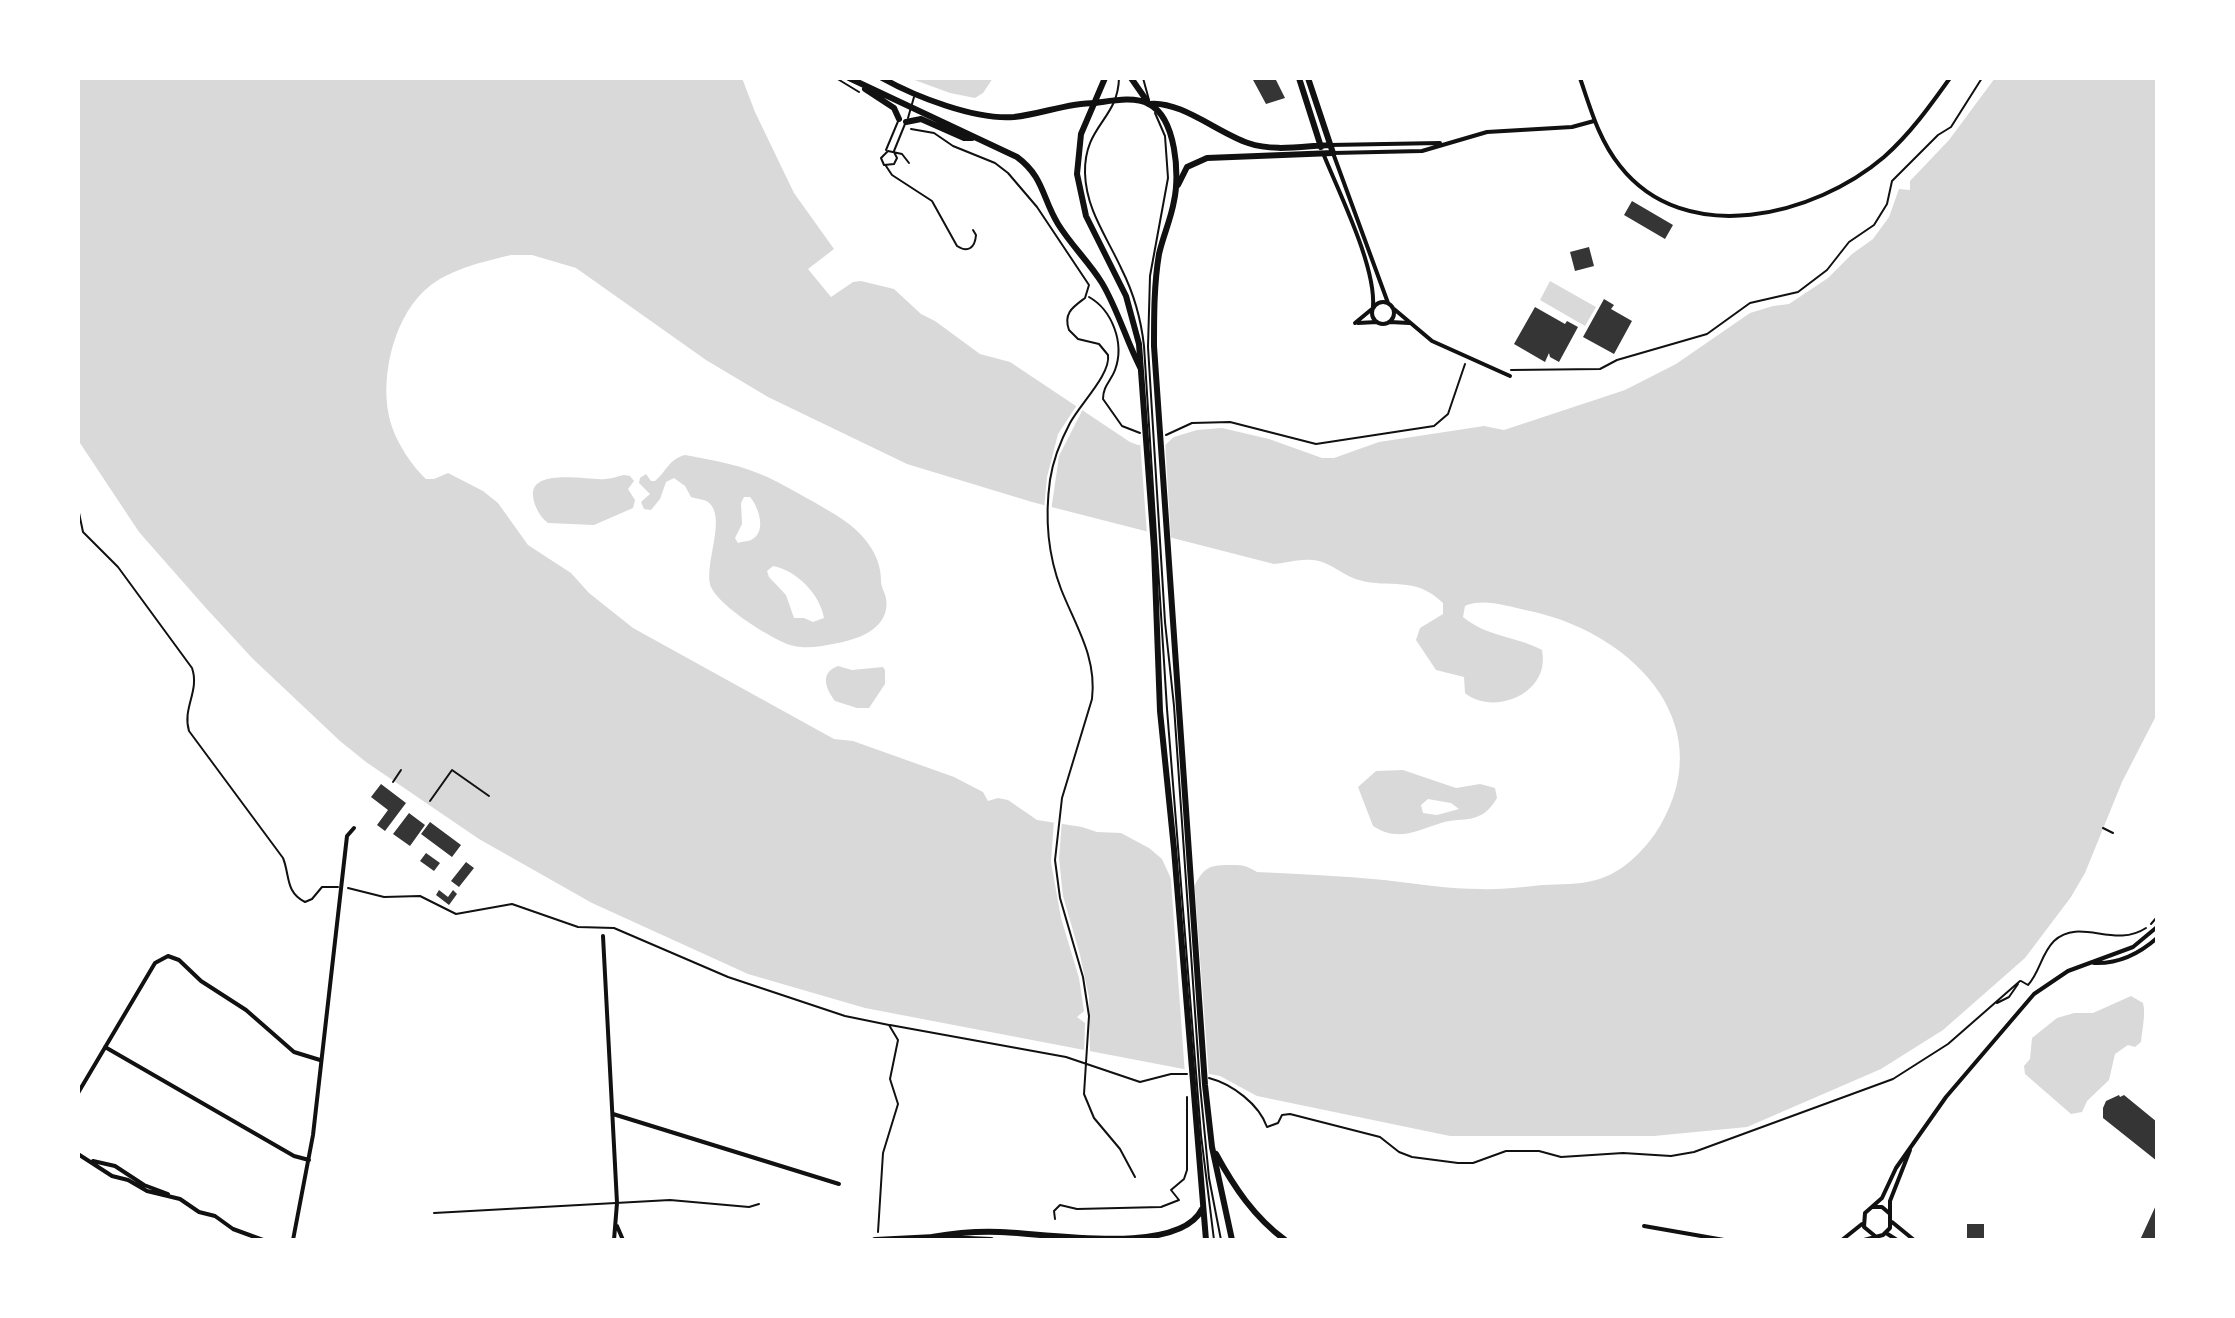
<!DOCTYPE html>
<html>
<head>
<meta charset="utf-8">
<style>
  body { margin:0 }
  #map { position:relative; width:2235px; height:1318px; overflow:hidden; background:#fff; font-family:"DejaVu Sans",sans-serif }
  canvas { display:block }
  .frame { position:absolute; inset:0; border:80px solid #fff; pointer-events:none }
</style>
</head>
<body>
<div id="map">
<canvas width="2235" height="1318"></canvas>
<div class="frame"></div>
</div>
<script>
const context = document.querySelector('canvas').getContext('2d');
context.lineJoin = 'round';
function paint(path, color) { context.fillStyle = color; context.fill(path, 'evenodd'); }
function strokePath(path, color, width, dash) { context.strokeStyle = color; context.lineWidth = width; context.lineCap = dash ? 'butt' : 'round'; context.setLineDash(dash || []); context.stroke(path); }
const water = new Path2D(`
  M78 78H742L755 112 794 193 834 249 808 269 831 297 853 282 861 281 894 289 921 314 935 321 980 354 1010 362 1130 442 1138 445 1164 446 1174 437 1197 430 1222 428 1269 439 1322 458H1334L1379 442 1484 426 1504 430 1625 390 1676 364 1750 313 1773 306 1789 304 1828 278 1852 254 1873 239 1889 217 1899 189 1910 190V181L1949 140 1995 78H2157V714L2122 782 2085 873 2071 897 2025 958 1943 1030 1881 1069 1747 1127 1654 1136H1450L1257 1096 1220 1076 865 1008 748 974 592 903 479 839 366 762 340 741 253 659 205 607 139 532 78 440ZM511 255H532L576 268 706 360 768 397 907 464 1032 502 1274 564C1286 563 1300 559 1312 560 1330 561 1343 576 1359 580 1390 589 1414 575 1443 603V614L1420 628 1416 640 1436 670 1464 677 1465 693C1492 716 1551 695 1542 650 1516 636 1487 637 1463 617L1465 606C1483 598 1506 606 1525 610 1626 629 1723 719 1660 826 1646 849 1623 873 1596 880 1579 885 1560 884 1542 885 1522 887 1501 890 1481 889 1449 889 1417 884 1384 880 1342 876 1299 874 1257 872 1247 866 1244 865 1233 865 1209 865 1204 866 1193 889L1172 881 1162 859 1149 848 1121 833 1097 832 1082 827 1037 820 1008 800 998 798 988 801 983 792 954 777 853 741 834 739 633 628 589 593 571 573 528 545 498 503 483 491 448 473 434 479H426C410 464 393 437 389 416 380 374 395 312 431 285 454 268 483 262 511 255Z
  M909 78H993L983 93 975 98 950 93Z
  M1550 281 1596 307 1585 326 1540 300Z
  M685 455C706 459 736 464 755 472 775 479 795 492 814 502 834 514 853 523 867 542 876 554 881 566 881 581 881 587 885 593 886 598 891 627 860 639 838 643 821 646 807 650 790 645 770 638 715 604 710 584 705 561 727 516 708 502 704 499 697 499 691 497L685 486 674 478 666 482 660 499 651 510 644 509 641 502 650 494 639 483 640 478 646 474 651 481H655C666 472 669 459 685 455ZM744 497H750C758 506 768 532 751 540 747 542 742 541 738 543L735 538 742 524 741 503ZM773 566C796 570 820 594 824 618L813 622 804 618H794L786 595 769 577 767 571Z
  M624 475 630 476 634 481 628 489 635 500 633 508 594 525 548 523C540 517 534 506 533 496 530 467 591 481 605 479 611 479 618 476 624 475Z
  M838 666 852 670 883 667 885 670V684L869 708H857L835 701C826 689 819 673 838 666Z
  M1403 770 1456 788 1480 784 1495 788 1497 798C1481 826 1464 816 1441 823 1416 831 1397 842 1373 826L1358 787 1376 771ZM1428 799 1451 803 1459 809 1437 815 1423 813 1421 805Z
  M2131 996 2143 1003C2146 1014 2142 1030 2141 1042L2135 1047 2128 1045 2115 1054 2109 1080 2087 1101 2082 1112 2071 1114 2025 1074 2024 1066 2030 1059 2032 1038 2057 1018 2074 1013H2093Z`);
const pier = new Path2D(`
  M1079 402 1085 405 1059 456 1051 511 1044 509 1047 477 1058 434Z
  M1165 440 1171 541 1147 534 1140 441Z
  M1054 820 1062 821 1059 858 1063 896 1080 955 1089 997 1090 1056 1084 1055 1085 1023 1077 1017 1084 1011 1079 978 1061 918 1051 862Z
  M1170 867 1175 879 1185 884 1191 885 1194 877 1209 1078 1185 1075Z`);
const building = new Path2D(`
  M1252 78H1275L1285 98 1266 104Z
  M1632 201 1673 225 1665 239 1624 215Z
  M1589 247 1594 266 1575 271 1570 252Z
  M1604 299 1614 305 1611 309 1632 321 1614 354 1583 337Z
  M1535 307 1565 324 1567 321 1578 327 1559 362 1550 357 1549 353 1545 362 1514 344Z
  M381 784 406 803 385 831 377 825 388 810 371 797Z
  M409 813 425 825 410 846 393 834Z
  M430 822 461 845 452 857 421 834Z
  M426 853 440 863 434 871 420 861Z
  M466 862 474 868 459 887 451 881Z
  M439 890 448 897 453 890 457 894 449 905 436 895Z
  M2119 1095 2120 1097 2124 1095 2157 1122V1161L2103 1118V1108L2106 1101Z
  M2157 1203V1240H2140Z
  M1967 1224H1984V1239H1967Z`);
const path = new Path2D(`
  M836 78 859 92
  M911 129 934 133 953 146 995 163 1008 173 1037 207 1089 285 1085 298C1073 307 1063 313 1069 330L1078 339 1099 344 1108 355C1111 374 1080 404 1070 423 1061 440 1053 460 1050 480 1045 516 1048 555 1061 589 1076 627 1097 657 1092 699L1062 798 1055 860 1060 898 1083 977 1089 1016 1084 1094 1094 1118 1120 1149 1135 1177
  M1089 297C1112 310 1125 343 1115 370 1111 381 1103 386 1103 399L1122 426 1140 433
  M1511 370 1600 369 1617 360 1707 334 1750 303 1798 292 1827 270 1849 242 1874 225 1887 204 1892 181 1938 135 1951 127 1982 78
  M1166 435 1192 423 1230 422 1316 444 1434 426 1448 414 1465 364
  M78 508 83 532 118 567 192 668C200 691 182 708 189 731L283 858C290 875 285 892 305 902L312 899 322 887H338
  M393 782 401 770
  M430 801 452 770 489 796
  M2103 828 2113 833
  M348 888 384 897 420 896 456 914 512 904 578 927 614 928 728 977 845 1016 889 1025 898 1040 890 1079 898 1104 883 1153 878 1232
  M2151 924 2157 917
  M2021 981 2028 985C2040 972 2041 954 2054 941 2080 917 2114 949 2146 928
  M1997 1003 2009 997 2018 984
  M890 1025 1066 1057 1140 1082 1171 1074H1187
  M1209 1078C1232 1084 1259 1104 1267 1127L1278 1123 1282 1115 1290 1114 1380 1137 1399 1152 1412 1157 1458 1163H1473L1506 1151H1539L1561 1157 1623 1153 1671 1156 1694 1152 1893 1079 1948 1044 2020 981
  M1055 1219 1054 1211 1060 1205 1077 1209 1161 1207 1179 1200 1171 1190 1184 1179 1187 1170V1097`);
const service = new Path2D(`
  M1119 78C1118 120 1084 125 1085 173 1086 210 1107 237 1122 270 1134 294 1141 319 1144 346L1167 709 1201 1135 1214 1240
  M1143 78 1149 100
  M1155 113 1165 136 1168 178 1150 276 1148 347 1165 622 1174 706 1200 1085 1209 1178 1221 1240
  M908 118 914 97
  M886 150 899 119
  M894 151 905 124
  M894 152 897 158 894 164 884 165 881 158 888 151 902 154 909 163
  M886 166 892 175 932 201 957 246C968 253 975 248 976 235L973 230
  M434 1213 670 1200 749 1207 759 1204`);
const minor = new Path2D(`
  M1330 145 1440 143
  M1323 153C1339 193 1376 266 1373 307
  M1372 313a11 11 0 1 1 22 0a11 11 0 1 1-22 0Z
  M1388 303 1333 153 1422 151 1487 132 1572 127 1594 121
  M1394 309 1432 341 1510 376
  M1390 322 1409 323
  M1355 323 1372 309
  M1358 323 1377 322
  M603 936 617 1203 614 1240
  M2094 963C2118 964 2139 954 2157 938
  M105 1047 294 1156 309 1160
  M78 1093 155 963 168 956 179 960 201 981 246 1010 294 1052 320 1060
  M613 1114 839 1184
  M78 1154 112 1176 128 1180 147 1191 180 1199 199 1212 215 1216 233 1229 263 1240
  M93 1161 115 1166 144 1185 168 1194
  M1873 1207H1882L1889 1213
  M1892 1222 1914 1240
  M617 1226 623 1240
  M1644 1226 1724 1240
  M1886 1233 1897 1240
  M1875 1236 1864 1227 1865 1213 1882 1198 1896 1168 1946 1097 2034 994 2068 971 2133 947 2157 927
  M293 1240 313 1135 347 836 354 828
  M1842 1240 1862 1224
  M1864 1240 1883 1235 1890 1228V1201L1910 1150`);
const tertiary = new Path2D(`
  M1580 78C1591 110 1599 140 1620 166 1685 249 1815 216 1884 157 1910 134 1930 106 1950 78`);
const primary = new Path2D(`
  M849 78 1017 157C1044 177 1042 198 1058 224 1071 245 1089 262 1102 283 1118 310 1126 340 1140 367
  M882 78C916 97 975 120 1014 117 1042 114 1067 103 1095 103
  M1299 78 1321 147
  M865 89 894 108 899 119
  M1149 104C1180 100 1218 133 1248 143 1273 152 1304 146 1330 145
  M906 122 921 119 964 138H972
  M1178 185 1187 167 1207 158 1333 153 1308 78`);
const trunk = new Path2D(`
  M1105 78 1081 134 1077 174 1086 216 1126 296 1139 344 1154 548 1160 711 1174 849 1206 1240
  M1131 78 1147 101
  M1095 103C1111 101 1134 96 1149 104 1176 118 1180 175 1174 201 1171 219 1163 236 1159 254 1154 284 1154 315 1154 346L1205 1085 1212 1147 1232 1240
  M1216 1154C1234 1187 1254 1217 1285 1240
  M932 1237C955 1233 977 1231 1000 1232 1044 1233 1179 1257 1202 1209
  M946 1238 991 1240
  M875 1240 935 1237`);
paint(water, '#d9d9d9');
paint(pier, '#fff');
paint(building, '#353535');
strokePath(path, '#111', 2);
strokePath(service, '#111', 2);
strokePath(minor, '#111', 4);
strokePath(tertiary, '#111', 4);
strokePath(primary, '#111', 6);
strokePath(trunk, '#111', 6);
</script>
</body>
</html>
